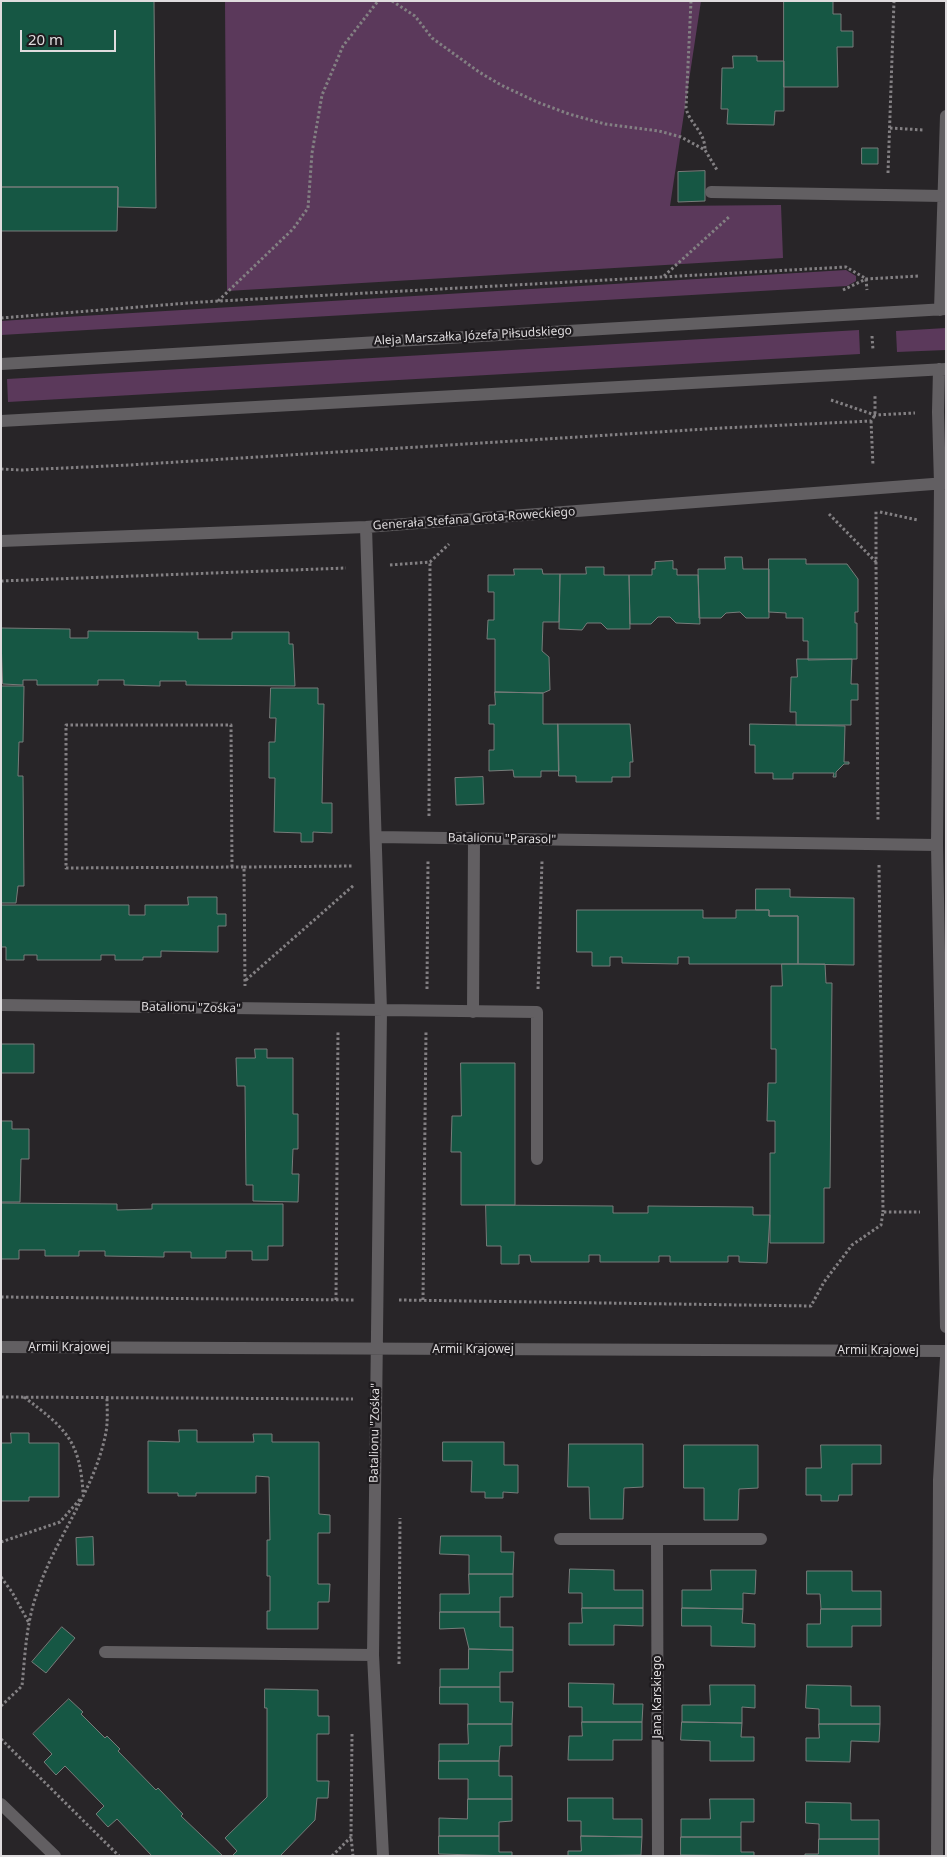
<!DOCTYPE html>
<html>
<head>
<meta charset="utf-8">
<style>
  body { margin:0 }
  #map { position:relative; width:947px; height:1857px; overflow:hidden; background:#282528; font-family:"Noto Sans",sans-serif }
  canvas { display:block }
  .frame { position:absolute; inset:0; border:2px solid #dfdcde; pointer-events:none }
  .scale { position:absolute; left:20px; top:30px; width:96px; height:22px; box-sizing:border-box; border:2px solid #dfdcde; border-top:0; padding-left:6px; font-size:15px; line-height:18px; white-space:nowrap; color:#dfdcde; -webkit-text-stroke:4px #1e1b1e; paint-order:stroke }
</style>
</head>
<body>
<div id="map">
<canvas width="947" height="1857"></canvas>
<div class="frame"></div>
<div class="scale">20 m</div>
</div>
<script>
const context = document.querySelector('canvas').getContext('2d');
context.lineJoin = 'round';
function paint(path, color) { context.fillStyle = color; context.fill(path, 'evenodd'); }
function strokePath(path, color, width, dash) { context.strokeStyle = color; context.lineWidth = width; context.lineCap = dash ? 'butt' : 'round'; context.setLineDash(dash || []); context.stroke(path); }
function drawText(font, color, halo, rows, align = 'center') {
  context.font = font + ' "Noto Sans",sans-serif'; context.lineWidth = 4.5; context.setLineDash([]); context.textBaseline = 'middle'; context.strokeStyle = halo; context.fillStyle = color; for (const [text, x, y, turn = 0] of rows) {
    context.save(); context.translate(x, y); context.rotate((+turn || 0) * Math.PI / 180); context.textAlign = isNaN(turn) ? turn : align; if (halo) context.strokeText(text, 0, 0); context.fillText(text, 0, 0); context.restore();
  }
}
const green = new Path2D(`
  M225 1H701L670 206 781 205 783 258 227 291Z
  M846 270 856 276V281L847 286 1 335V321L16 320Z
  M946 328V350L897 352 896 331Z
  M859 330 860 354 8 402 7 379Z`);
const building = new Path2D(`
  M1 1H154L156 208 118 207V187H1Z
  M784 1H833V14H841V31H853V47H837L838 87H784Z
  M733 56H757V61H784V111H775L774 125 727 124 728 109H721L722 68H733Z
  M862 148H878V164H862Z
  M705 171V201L678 202V172Z
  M1 187H118L117 231H1Z
  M725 557H742L743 569H769V618H746L740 612 726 613 721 618H699L698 569H725Z
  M769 559H806V564H847L858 579V612H855V623H857V659L808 660V641H803V618H786V613L769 612Z
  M673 561V569H677V575H698L700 624 676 623 670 617H658L651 624H630L629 575H652V569H655V562Z
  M586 567H604V575H629L630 629H607L601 623H587L582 630 559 629 560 574H586Z
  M514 569H542L543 574H560L559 622H543L542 651 549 657 550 690 543 693 495 692V639H487L488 620H494V592H488V575H514Z
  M1 628 70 629V638H88V631L198 632V639H232V632H289V644H293L295 686 186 685V681H160V686L124 685V680H98V685H37V680H23V685L3 684Z
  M797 659H852L851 684H858V700H851V725H796V712H790L791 677H797Z
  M1 686H24L23 742H19L18 776H23L24 886H18L16 903H1Z
  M271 688H318V704H324L322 803H332V833L313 832V842H301V833L274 832 275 778H269V742H275L276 718H270Z
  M495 692 543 693V724H558L559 771H541V777H514L513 770 489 771V750H494V724H489V705H495Z
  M558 724H630L633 762H630V777H612V782H576V776H559Z
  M750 724 845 726 844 762H849V764H844L836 772V777H833L834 773H793V779H773V773H755V745H750Z
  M483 777 484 804 456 805 455 778Z
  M756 889H790V897L854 898V965L798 964V916H769V910H756Z
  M188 897H217V914H226V926H218V952L161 951V957H143V960H115V955H101V960H37V955H24V960H6V947H1V905H129V915H145V905H188Z
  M577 910H703V918H736V910H769V916H798V964H689V957H678V964L622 963V957H610V966H592V952H577Z
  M782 964H825L826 983H832L830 1188H824V1243H770V1153H775V1121H767L768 1083H776V1049H771V986H782Z
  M1 1044H34V1073H1Z
  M255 1049H267V1058H293V1114H298V1149H293L292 1174H299L298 1202 253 1201V1185H246L245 1086H237L236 1058H255Z
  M461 1063H515V1205H461V1152H451L452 1116H461Z
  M1 1121H12V1129H29V1159H21L20 1202H1Z
  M1 1203 117 1204V1210L152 1209V1204H283V1246H268V1260H252V1251H226V1258H191V1252H164V1257L105 1256V1251H79V1256H45V1250H19V1259H2Z
  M486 1205 613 1206V1213H648V1206L753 1207V1215H770L767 1263 739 1262V1256H728V1262H670V1256H659V1262H600V1255H589V1262H531L530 1255H519V1264H501V1246H487Z
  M179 1430H197V1442H254L253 1434H272V1442H319V1514L330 1515V1533H318V1584H330L329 1602H318V1629H267V1611H270V1576H267V1540H270L269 1477 256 1476V1493H196V1496H178V1493H148V1441L179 1442Z
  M11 1433H29V1443H59V1497H29V1501H1V1443H11Z
  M443 1442H504V1465H518V1493L503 1492V1498H485V1492H471L472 1461H443Z
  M569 1444H643V1487L624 1488 623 1519H590L589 1487H568Z
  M684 1445H758V1488L739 1489 738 1520H704V1488H684Z
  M821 1445H881V1464H852V1495H839L838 1501H821V1495H806V1468H821Z
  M441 1536H501V1552H514L513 1574H469V1555L440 1554Z
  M93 1537 94 1565H77L76 1538Z
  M570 1569 614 1570V1590H643V1608H582V1593H569Z
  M711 1570H756L755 1594 743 1593V1609L682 1608V1590H711Z
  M807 1571H852V1591H881V1609H821L820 1594H807Z
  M469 1574H513V1597H500V1612H440V1594H469Z
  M582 1608H643V1626L614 1625V1645H569V1623H582Z
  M682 1608 743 1609 742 1623 755 1624V1647L711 1646V1626H682Z
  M821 1609H881V1626H852V1647H807V1624H820Z
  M440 1612H500V1627H513V1650L469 1649 464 1628 440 1629Z
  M62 1627 75 1638 46 1673 32 1662Z
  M469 1649 513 1650V1672H500V1687H440V1669H468Z
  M569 1683 614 1684 613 1704H643L642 1722H582V1707H569Z
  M710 1685H755V1708L742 1707V1723L682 1722V1705H710Z
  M807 1685 851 1686V1706H880V1724H819V1709L806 1708Z
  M440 1687H500V1702H513L512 1724H468V1704H440Z
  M265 1689 318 1690V1716H329V1734H317V1781H329L328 1798H317L315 1820 280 1856H232L237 1851 225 1838 267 1797V1708H265Z
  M69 1699 83 1712 81 1714 105 1738 107 1736 120 1749 118 1751 156 1790 158 1788 183 1814 181 1816 223 1856H152L117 1819 108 1827 96 1814 104 1806 65 1766 56 1775 44 1762 52 1754 33 1734Z
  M582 1722H642V1740H613V1760H568L569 1736H582Z
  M682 1722 742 1723 741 1737H754V1761H710V1741L681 1740Z
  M468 1724H512V1746H500L499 1761H439V1744H468Z
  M819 1724H880L879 1742 851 1741 850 1762 806 1761V1738H819Z
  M439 1761H499V1776H512V1799H468V1779H439Z
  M568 1798H613V1819H642V1837L581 1836V1821H568Z
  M468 1799H512V1821L499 1822V1836H439V1818L467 1819Z
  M710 1799H754V1822H741V1837H681V1819H710Z
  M806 1802 851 1803V1820H879V1839H819V1824L806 1823Z
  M439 1836H499V1852H512V1856L439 1854Z
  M581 1836 642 1837 641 1855 568 1856V1851H581Z
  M681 1837H741V1852H754V1856L681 1855Z
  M819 1839H879V1856H805V1854H818Z`);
const path = new Path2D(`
  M392 1 415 16 432 38 479 72 501 85 537 102 569 114 605 124 659 131 681 137 705 150 717 170
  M691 1 686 108C690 125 705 131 705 150
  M890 128 923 130
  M888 173 894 1
  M664 276 730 216
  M866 279 867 290
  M843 290 866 279 919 276
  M218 301 293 229 308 208 312 153 322 95 343 46 378 1
  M1 318 201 302 846 267 865 278
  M872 336 873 350
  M831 400 875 415 915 413
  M871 421 873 466
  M1 469 21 470 129 465 722 428 871 421 875 415V396
  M880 512 918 520
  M829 514 876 562V510
  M876 562 878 822
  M390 565 430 562 449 544
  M1 581 346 568
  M429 816 430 562
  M879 865 883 1212
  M232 867 231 725H66V868L244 867 245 986
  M244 867 354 866
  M246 980 354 885
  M427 989 428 860
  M538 989 542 861
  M1 1297 356 1300
  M336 1300 338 1031
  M399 1300 811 1306 824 1282 852 1245 881 1225 883 1212H920
  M423 1300 426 1032
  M1 1397 353 1399
  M24 1397C65 1428 80 1440 83 1493
  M1 1542 60 1522 81 1498
  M1 1577 12 1592 29 1623
  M399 1664 400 1518
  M1 1706 22 1686C25 1656 26 1625 36 1596 54 1539 95 1491 106 1432 108 1421 107 1409 107 1398
  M352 1734 351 1837 353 1856
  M1 1739 119 1856
  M332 1856 351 1837`);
const minor = new Path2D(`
  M711 192 943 196
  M940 310 946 116
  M1 364 946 309
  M939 369 938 412 940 484 937 845 946 1327
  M1 421 946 369
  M366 527 381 1011 373 1655 383 1856
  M1 541 366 527 946 483
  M376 837 937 845
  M1 1005 537 1012V1159
  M473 1012 474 839
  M1 1347 946 1351
  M560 1539H761
  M657 1539 658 1856
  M105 1652 373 1655
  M1 1804 55 1856
  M937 1856 939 1480 946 1358`);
const streetNames = [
  ["Aleja Marszałka Józefa Piłsudskiego",473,336,-3],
  ["Generała Stefana Grota-Roweckiego",474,519,-4],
  ["Batalionu \"Parasol\"",502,839,1],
  ["Batalionu \"Zośka\"",191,1008,1],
  ["Armii Krajowej",69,1348],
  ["Armii Krajowej",473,1350],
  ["Armii Krajowej",878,1351],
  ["Batalionu \"Zośka\"",375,1433,-89],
  ["Jana Karskiego",658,1697,-90]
];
paint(green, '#5b395b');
paint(building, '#165744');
strokePath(building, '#777c7a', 1);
strokePath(path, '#838083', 3, [2.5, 2.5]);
strokePath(minor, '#625f62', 12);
drawText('12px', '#dfdcde', '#1e1b1e', streetNames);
</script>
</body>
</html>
